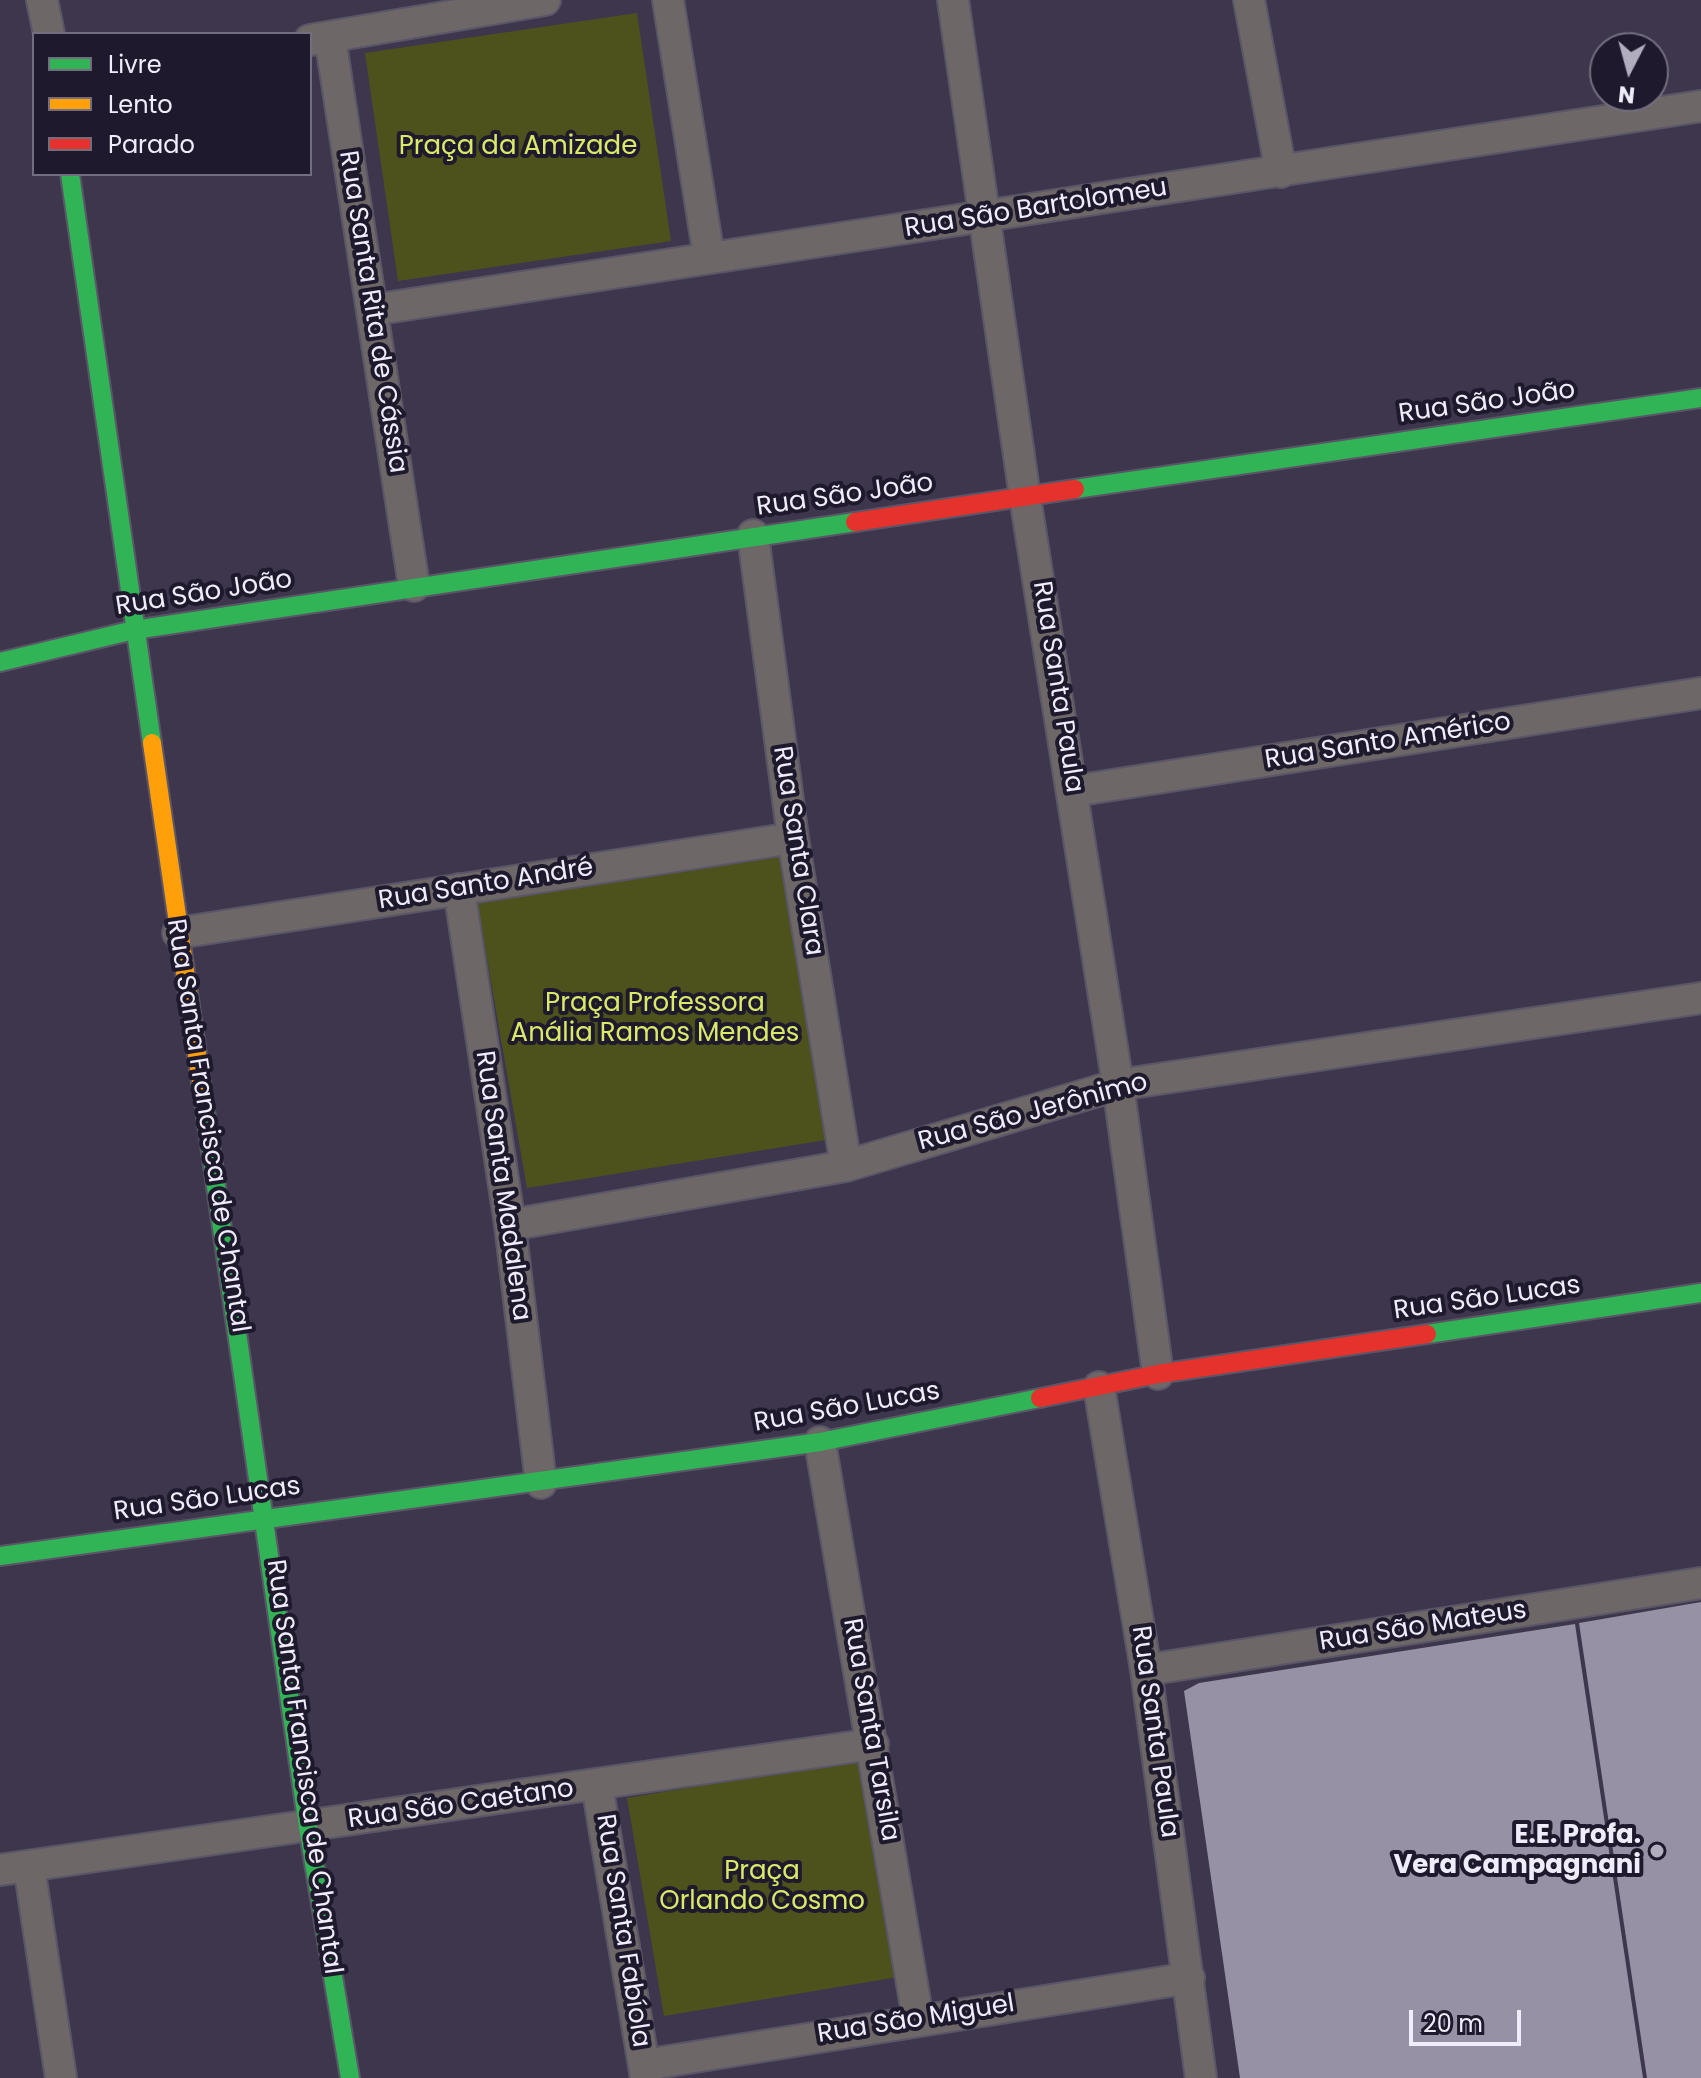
<!DOCTYPE html>
<html>
<head>
<meta charset="utf-8">
<style>
  body { margin:0 }
  #map { position:relative; width:1701px; height:2078px; overflow:hidden; background:#3d364d; font-family:Poppins,sans-serif }
  canvas { display:block }
  .legend { position:absolute; left:32px; top:32px; width:280px; height:144px; box-sizing:border-box; background:#1e192c; border:2px solid #726d7f; margin:0; padding:10px 14px; list-style:none; font-size:24px; color:#efecfb }
  .legend li { display:flex; align-items:center; gap:16px; height:40px }
  .legend b { width:40px; border:2px solid #726d7f }
  .north { position:absolute; left:1589px; top:32px; width:80px; height:80px; box-sizing:border-box; background:#1e192c; border:2px solid #726d7f; border-radius:50%; rotate:186deg; font-size:22px; font-weight:700; line-height:32px; text-align:center; color:#efecfb }
  .north::after { content:''; display:block; margin:auto; width:28px; height:36px; background:#b1acbe; clip-path:polygon(50% 0,100% 100%,50% 72%,0 100%) }
  .scale { position:absolute; left:1409px; top:2010px; width:112px; height:36px; box-sizing:border-box; border:4px solid #efecfb; border-top:0; padding-left:10px; font-size:24px; line-height:28px; white-space:nowrap; color:#efecfb; -webkit-text-stroke:6px #1e192c; paint-order:stroke }
</style>
</head>
<body>
<div id="map">
<canvas width="1701" height="2078"></canvas>
<ul class="legend">
<li><b style="height:10px;background:#30b455"></b>Livre</li>
<li><b style="height:10px;background:#ff9f0a"></b>Lento</li>
<li><b style="height:10px;background:#e5322d"></b>Parado</li>
</ul>
<div class="north">N</div>
<div class="scale">20 m</div>
</div>
<script>
const context = document.querySelector('canvas').getContext('2d');
context.lineJoin = 'round';
function paint(path, color) { context.fillStyle = color; context.fill(path, 'evenodd'); }
function strokePath(path, color, width, dash) { context.strokeStyle = color; context.lineWidth = width; context.lineCap = dash ? 'butt' : 'round'; context.setLineDash(dash || []); context.stroke(path); }
function drawText(font, color, halo, rows, align = 'center') {
  context.font = font + ' Poppins,sans-serif'; context.lineWidth = 8; context.setLineDash([]); context.textBaseline = 'middle'; context.strokeStyle = halo; context.fillStyle = color; for (const [text, x, y, turn = 0] of rows) {
    context.save(); context.translate(x, y); context.rotate((+turn || 0) * Math.PI / 180); context.textAlign = isNaN(turn) ? turn : align; if (halo) context.strokeText(text, 0, 0); context.fillText(text, 0, 0); context.restore();
  }
}
const green = new Path2D(`
  M637 13 671 241 398 281 365 53Z
  M779 853 826 1140 527 1188 476 896Z
  M860 1759 898 1977 664 2016 627 1798Z`);
const building = new Path2D(`
  M1701 1602V2078H1647L1579 1623Z
  M1575 1624 1643 2078H1240L1184 1691 1199 1683Z`);
const street = new Path2D(`
  M42 0 49 34
  M668 0 709 257
  M953 0 1025 497 1118 1085 1158 1374
  M1249 0 1281 172
  M330 37 414 586
  M310 40 545 0
  M372 310 1701 106
  M753 535 793 838 846 1166
  M1074 791 1701 693
  M459 889 510 1225 541 1483
  M178 933 793 838
  M510 1225 846 1166 1118 1085 1701 998
  M1099 1387 1146 1670 1201 2078
  M820 1442 918 2019
  M1146 1670 1701 1583
  M597 1785 646 2078
  M29 1866 61 2078
  M0 1870 873 1744
  M644 2065 1189 1978`);
const fast = new Path2D(`
  M70 174 152 743
  M1075 489 1701 398
  M0 662 134 630 855 522
  M201 1082 308 1827 350 2078
  M1427 1334 1701 1293
  M0 1556 820 1442 1040 1398`);
const slow = new Path2D(`
  M152 743 201 1082`);
const jam = new Path2D(`
  M855 522 1075 489
  M1040 1398 1158 1374 1427 1334`);
const markers = [
  [1657,1851,8,"#b1acbe"]
];
const parkNames = [
  ["Praça da Amizade",518,147],
  ["Praça Professora",655,1004],
  ["Anália Ramos Mendes",655,1034],
  ["Praça",762,1872],
  ["Orlando Cosmo",762,1902]
];
const streetNames = [
  ["Rua São Bartolomeu",1036,209,-9],
  ["Rua Santa Rita de Cássia",372,312,81],
  ["Rua São João",1487,403,-8],
  ["Rua São João",845,496,-8],
  ["Rua São João",204,594,-9],
  ["Rua Santa Paula",1057,687,81],
  ["Rua Santo Américo",1388,742,-9],
  ["Rua Santa Clara",797,851,81],
  ["Rua Santo André",486,885,-9],
  ["Rua São Jerônimo",1033,1113,-15],
  ["Rua Santa Francisca de Chantal",207,1126,81],
  ["Rua Santa Madalena",502,1186,82],
  ["Rua São Lucas",1487,1299,-8],
  ["Rua São Lucas",847,1408,-10],
  ["Rua São Lucas",207,1500,-8],
  ["Rua São Mateus",1423,1627,-9],
  ["Rua Santa Tarsila",870,1730,80],
  ["Rua Santa Paula",1154,1732,82],
  ["Rua Santa Francisca de Chantal",303,1767,82],
  ["Rua São Caetano",461,1805,-8],
  ["Rua Santa Fabíola",622,1931,81],
  ["Rua São Miguel",916,2020,-9]
];
const poiNames = [
  ["E.E. Profa.",1641,1836],
  ["Vera Campagnani",1641,1866]
];
paint(green, '#4d521d');
paint(building, '#9691a5');
strokePath(street, '#5a5567', 34);
strokePath(fast, '#5a5567', 22);
strokePath(slow, '#5a5567', 22);
strokePath(jam, '#5a5567', 22);
strokePath(street, '#6e6767', 30);
strokePath(fast, '#30b455', 18);
strokePath(slow, '#ff9f0a', 18);
strokePath(jam, '#e5322d', 18);
for (const [x, y, r, color] of markers) { const dot = new Path2D(); dot.arc(x, y, r, 0, 2 * Math.PI); context.fillStyle = color; context.fill(dot); strokePath(dot, '#1e192c', 3); }
drawText('26px', '#daea68', '#1e192c', parkNames);
drawText('26px', '#efecfb', '#1e192c', streetNames);
drawText('bold 26px', '#efecfb', '#1e192c', poiNames, 'right');
</script>
</body>
</html>
